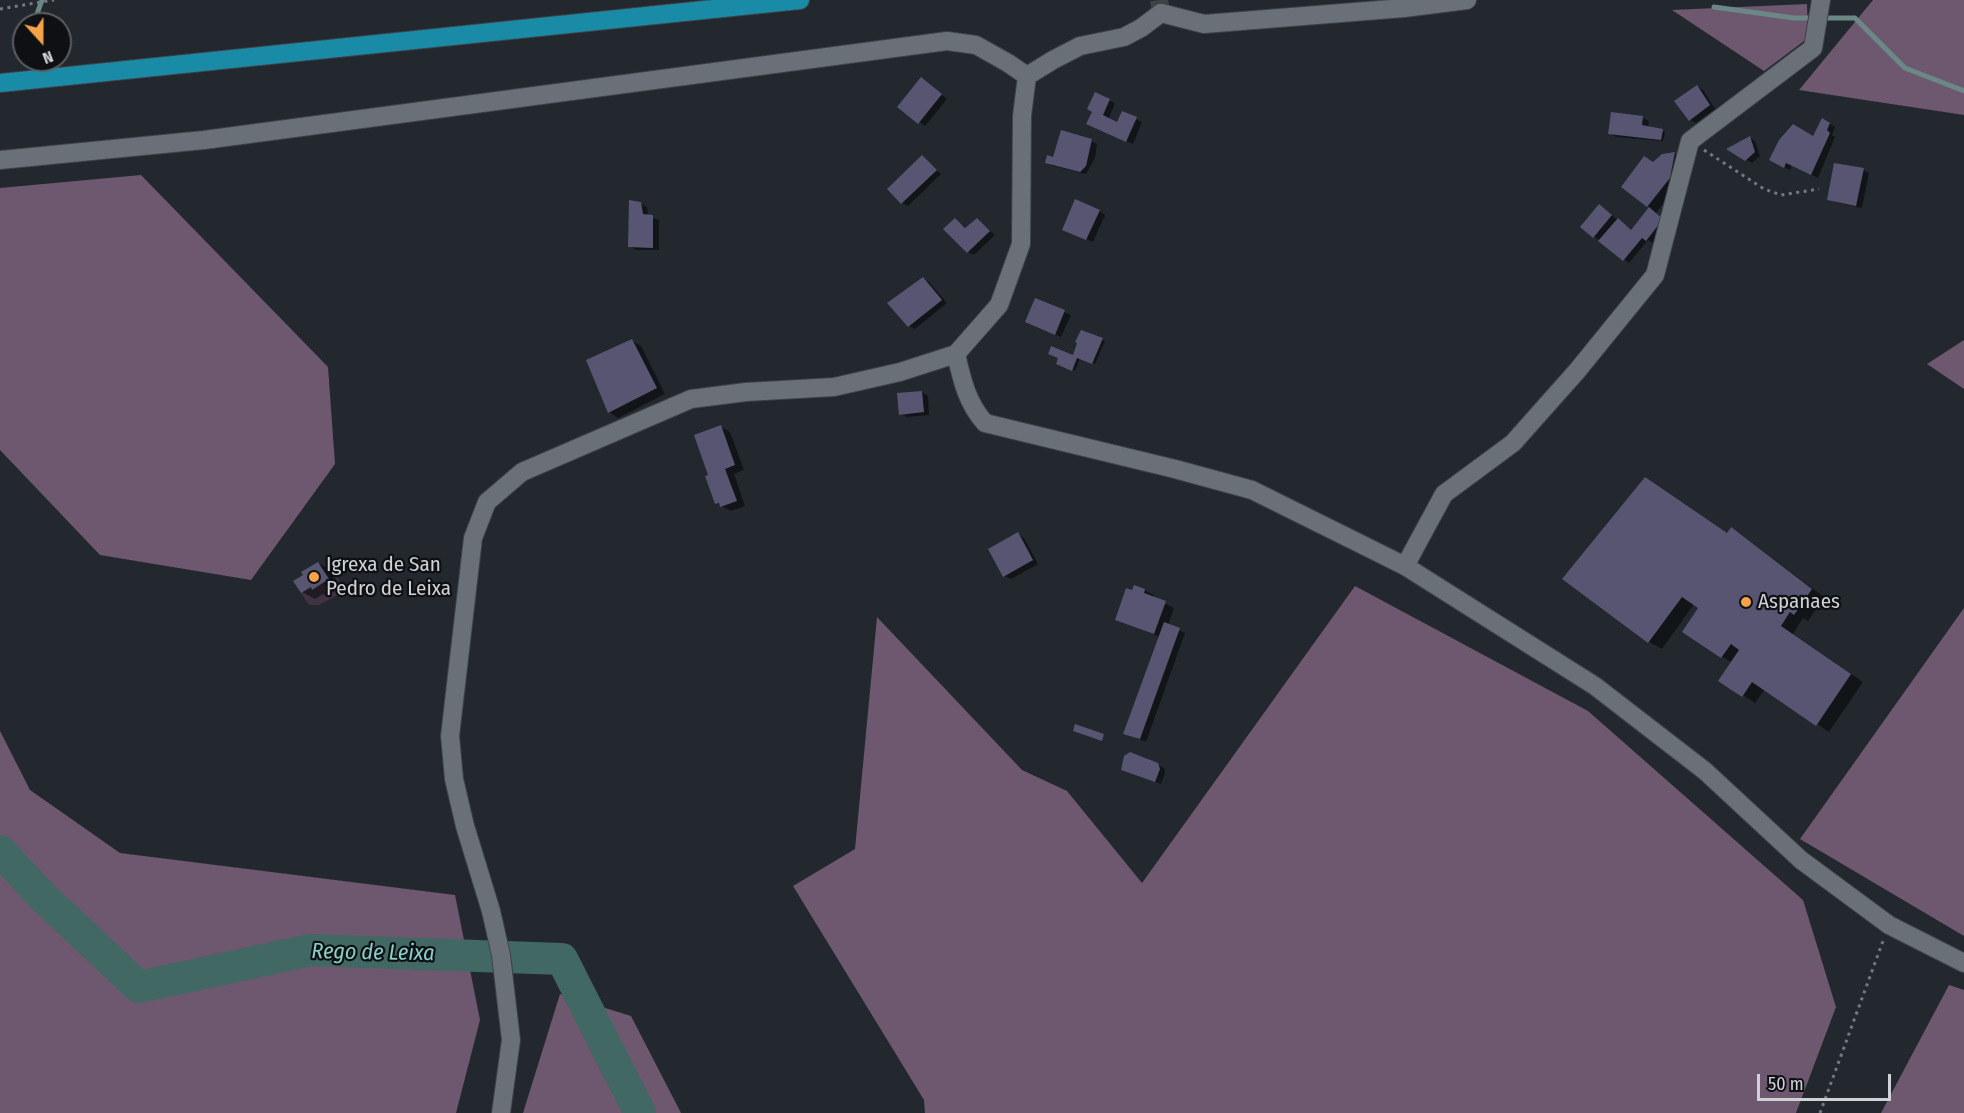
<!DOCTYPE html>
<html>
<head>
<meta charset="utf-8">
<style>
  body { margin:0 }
  #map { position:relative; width:1964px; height:1113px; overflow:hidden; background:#23282e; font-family:"Fira Sans Condensed",sans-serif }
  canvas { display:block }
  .north { position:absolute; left:12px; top:12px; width:60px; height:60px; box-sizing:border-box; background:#0e1013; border:2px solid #5b5e61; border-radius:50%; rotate:159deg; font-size:16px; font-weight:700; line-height:24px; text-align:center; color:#ced2d6 }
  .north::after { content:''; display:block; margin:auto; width:21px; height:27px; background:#f6a247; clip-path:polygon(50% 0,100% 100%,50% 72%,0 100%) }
  .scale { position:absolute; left:1757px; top:1074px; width:134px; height:27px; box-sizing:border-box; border:3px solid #ced2d6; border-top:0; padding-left:8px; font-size:18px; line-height:21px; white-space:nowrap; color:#ced2d6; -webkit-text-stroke:4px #0e1013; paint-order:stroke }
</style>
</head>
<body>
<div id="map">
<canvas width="1964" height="1113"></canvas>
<div class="north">N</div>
<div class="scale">50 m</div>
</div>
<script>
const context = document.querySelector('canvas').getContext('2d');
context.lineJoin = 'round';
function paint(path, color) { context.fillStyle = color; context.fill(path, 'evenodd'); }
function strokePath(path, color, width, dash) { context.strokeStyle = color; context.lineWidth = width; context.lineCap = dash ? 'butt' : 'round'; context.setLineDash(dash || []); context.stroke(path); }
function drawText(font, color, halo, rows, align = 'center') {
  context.font = font + ' "Fira Sans Condensed",sans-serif'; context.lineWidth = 4.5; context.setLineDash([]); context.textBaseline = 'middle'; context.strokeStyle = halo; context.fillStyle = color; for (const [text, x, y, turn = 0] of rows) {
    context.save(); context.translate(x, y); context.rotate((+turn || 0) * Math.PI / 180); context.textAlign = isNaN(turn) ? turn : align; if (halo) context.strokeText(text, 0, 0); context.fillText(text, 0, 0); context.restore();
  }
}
const green = new Path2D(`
  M336 576 345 591 319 605H309L301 593 311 587 313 589Z`);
const forest = new Path2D(`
  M1873 0H1964V115L1799 90Z
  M1807 4 1808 38 1764 71 1672 10Z
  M141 175 328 367 335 464 251 580 100 555 0 450V188Z
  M1964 340V389L1927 364Z
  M1355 586 1588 711 1803 900 1836 1007 1796 1113H925L924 1100 793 886 855 849 877 617 1022 770 1067 791 1142 883Z
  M1964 608V936L1800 839Z
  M0 731 30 790 120 853 455 895 480 1020 456 1113H0Z
  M1949 985 1964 990V1113H1881Z
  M560 994 631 1016 681 1113H523Z`);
const shadow = new Path2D(`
  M927 83 947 99 925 126 899 107Z
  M1697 87 1703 90 1715 109 1696 123 1690 120Z
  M1096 94 1115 103 1108 120 1118 124 1123 113 1142 122 1133 144 1094 127Z
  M1643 118 1649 121 1648 128 1665 132 1663 141 1616 137 1610 133Z
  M1823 120 1835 127 1832 135 1835 137 1818 178 1792 165 1790 170 1771 160 1814 138Z
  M1750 138 1755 141 1760 156 1752 163 1729 149Z
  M1091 141 1097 144 1095 158 1086 174 1053 166 1047 163Z
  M1675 154 1684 159 1679 183 1656 213 1668 223 1653 243 1648 240 1629 263 1582 227 1605 210 1632 231 1650 208 1623 187 1663 156Z
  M922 157 941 174 908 206 902 203Z
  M1863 170 1869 173 1862 208 1835 202 1829 199Z
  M641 204 647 207 648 216 659 220V250H636L630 246Z
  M1099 211 1105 215 1093 242 1070 232Z
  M955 220 967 228 977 220 995 235 974 255 968 252Z
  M923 278 929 282 947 303 915 329 909 326Z
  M1036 300 1071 315 1061 337 1032 325Z
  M1081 332 1105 341 1095 364 1080 358 1075 371 1060 364 1073 357Z
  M632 341 641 346 665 394 618 418 609 412Z
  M922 392 928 396 929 415 907 417 901 414Z
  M721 427 730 432 744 470 734 474 745 506 731 511 716 503 710 476Z
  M1731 529 1744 537 1824 597 1808 621 1803 618 1793 634 1863 682 1829 732 1765 689 1755 703 1720 680 1732 663 1684 631 1700 607 1694 604 1662 649 1649 642 1564 579 1728 534Z
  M1018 534 1024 538 1038 564 1011 579 1005 576Z
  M318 563 331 571 341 587 326 596 323 594 315 599 302 592Z
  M1144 590 1154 595 1153 598 1174 608 1168 625 1185 633 1146 742 1125 733 1160 637 1116 619 1133 592Z
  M1157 764 1164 768 1165 773 1161 784 1122 770Z`);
const stream = new Path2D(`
  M1714 7 1794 18H1855L1905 68 1964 91
  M36 17 42 0`);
const river = new Path2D(`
  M0 851 44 898 139 987 310 950 562 959 640 1113`);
const building = new Path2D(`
  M921 77 942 94 918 124 897 107Z
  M1697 85 1710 105 1689 121 1674 101Z
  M1095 92 1110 99 1103 115 1117 122 1122 111 1137 117 1126 142 1086 124 1092 112 1087 109Z
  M1611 112 1643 116 1642 125 1663 129 1661 140 1608 134Z
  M1822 118 1830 123 1827 130 1830 133 1811 175 1786 163 1784 168 1769 160 1779 140 1793 124 1813 136Z
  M1061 130 1092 139 1086 166 1080 172 1045 163 1047 155 1053 157Z
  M1750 136 1755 152 1745 161 1726 149Z
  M1675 152 1670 178 1647 207 1621 187 1644 156 1653 162 1662 154Z
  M922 155 937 170 901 204 887 189Z
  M1834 163 1864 168 1856 206 1827 200Z
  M1075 199 1100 210 1086 240 1062 230Z
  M629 200 641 202 643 214 653 215V248L628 247Z
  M1599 204 1612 215 1593 238 1580 227Z
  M1649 207 1663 219 1646 241 1642 238 1623 261 1598 241 1618 218 1631 230Z
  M955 218 965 228 977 218 990 231 967 253 943 229Z
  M923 277 942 300 908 327 887 303Z
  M1035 298 1065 310 1055 335 1025 322Z
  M1081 330 1103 338 1092 364 1077 358 1072 371 1056 364 1058 358 1048 354 1051 346 1073 355 1077 343 1075 342Z
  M632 339 657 388 608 413 586 360Z
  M922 391 924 412 899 415 897 393Z
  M721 425 735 465 725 469 737 501 720 507 719 503 715 504 705 476 708 475 694 435Z
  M1645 477 1727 533 1731 527 1812 589 1794 615 1790 612 1781 626 1851 674 1816 726 1752 682 1742 697 1718 681 1739 650 1731 644 1721 658 1682 632 1698 608 1682 597 1648 643 1562 579Z
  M1018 532 1033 560 1003 577 988 549Z
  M318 562 329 579 312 590 311 587 301 593 293 581 303 575 301 572Z
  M1134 585 1145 589 1144 593 1166 601 1154 634 1115 620 1126 588 1132 590Z
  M1164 622 1180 628 1140 739 1123 734Z
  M1075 724 1104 734 1102 741 1073 731Z
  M1130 752 1158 763 1160 769 1155 782 1121 770 1124 756Z`);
const minorTunnel = new Path2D(`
  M1159 0 1161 13`);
const path = new Path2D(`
  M0 9 54 0
  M1704 150 1764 189 1781 195 1819 189
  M1820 1113 1883 941`);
const minor = new Path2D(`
  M1161 13 1204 24 1404 8 1467 0
  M0 160 204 140 947 41 976 45 1008 63 1027 76
  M1405 566 1444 494 1513 443 1577 371 1655 275 1690 141 1813 48 1821 0
  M501 1113 511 1040 501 955 491 911 465 826 454 779 450 736 473 538 487 502 522 472 691 399 746 392 834 387 900 372 956 354`);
const tertiary = new Path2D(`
  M1161 13 1141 28 1124 37 1080 46 1053 60 1027 76 1022 116 1021 244 999 305 956 354C962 380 967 403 985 423L1175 469 1252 490 1405 566 1595 686 1705 771 1801 860 1889 925 1964 963`);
const trunk = new Path2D(`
  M0 83 800 0`);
const markers = [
  [314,577,6,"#f6a247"],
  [1746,602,6,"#f6a247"]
];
const poiNames = [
  ["Igrexa de San",326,565],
  ["Pedro de Leixa",326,589],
  ["Aspanaes",1758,602]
];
const waterNames = [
  ["Rego de Leixa",373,953,1]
];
paint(green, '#413243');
paint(forest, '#6d5870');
paint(shadow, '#0007');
strokePath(stream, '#6b8886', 5);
strokePath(river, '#416863', 32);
paint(building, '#575572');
strokePath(minorTunnel, '#3d4247', 18, [18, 9]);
strokePath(minor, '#3e4348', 20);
strokePath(tertiary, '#3e4348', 20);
strokePath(trunk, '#3e4348', 20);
strokePath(path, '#74797e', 3, [3, 4.5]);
strokePath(minor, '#6a7077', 18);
strokePath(tertiary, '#6a7077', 18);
strokePath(trunk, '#198ba6', 18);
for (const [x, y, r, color] of markers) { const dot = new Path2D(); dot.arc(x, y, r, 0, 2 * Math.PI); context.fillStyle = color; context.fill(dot); strokePath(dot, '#0e1013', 2); }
drawText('21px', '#ced2d6', '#0e1013', poiNames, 'left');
drawText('italic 22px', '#88d2c9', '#0e1013', waterNames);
</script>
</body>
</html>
